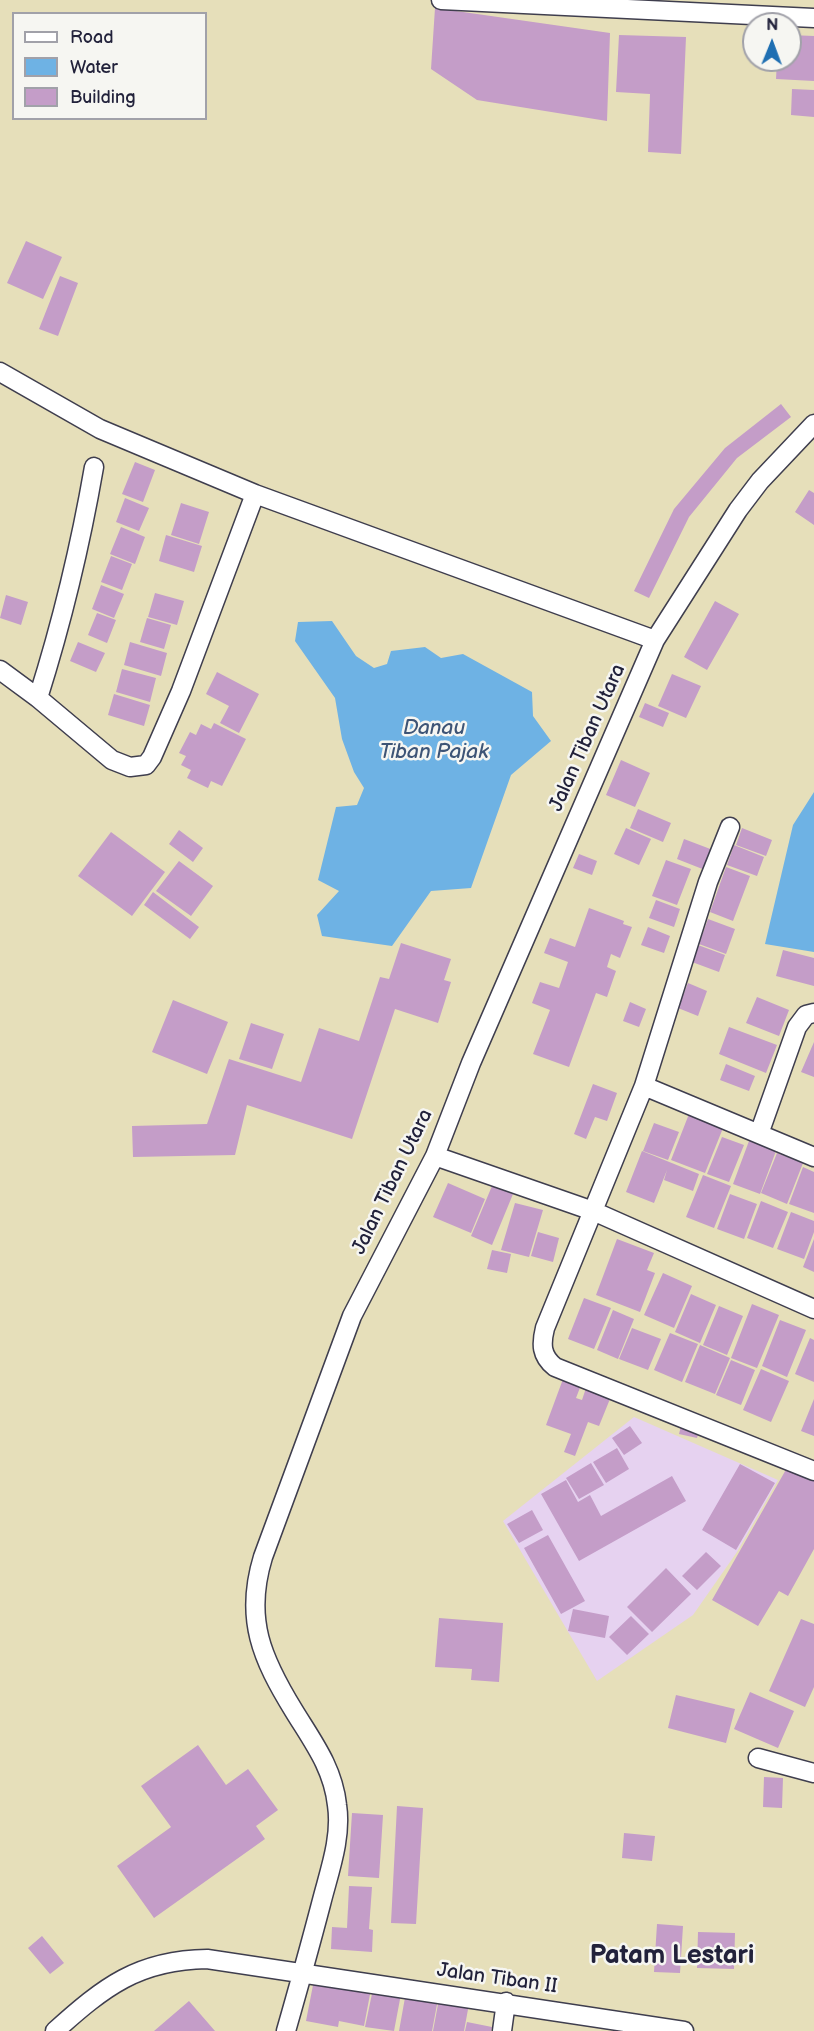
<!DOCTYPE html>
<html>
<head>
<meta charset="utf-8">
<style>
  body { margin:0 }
  #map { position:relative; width:814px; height:2031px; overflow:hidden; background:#e6dfba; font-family:"Balsamiq Sans",sans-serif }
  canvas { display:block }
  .legend { position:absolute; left:12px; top:12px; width:195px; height:108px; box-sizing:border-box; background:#f6f6f2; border:2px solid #a1a1a9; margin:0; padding:8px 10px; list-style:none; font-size:18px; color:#22223b }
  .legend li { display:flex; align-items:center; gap:12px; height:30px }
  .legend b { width:30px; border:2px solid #a1a1a9 }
  .north { position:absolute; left:742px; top:12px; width:60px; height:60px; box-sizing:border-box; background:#f6f6f2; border:2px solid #a1a1a9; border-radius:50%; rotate:1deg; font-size:16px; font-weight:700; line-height:24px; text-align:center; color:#22223b }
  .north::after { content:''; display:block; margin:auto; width:21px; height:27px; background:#1f6fb2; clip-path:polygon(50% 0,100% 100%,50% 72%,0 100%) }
</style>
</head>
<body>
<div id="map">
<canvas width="814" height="2031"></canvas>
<ul class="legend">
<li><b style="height:8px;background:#fff"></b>Road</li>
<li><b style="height:16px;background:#6eb2e4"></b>Water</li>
<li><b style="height:16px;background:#c49dc8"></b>Building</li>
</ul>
<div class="north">N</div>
</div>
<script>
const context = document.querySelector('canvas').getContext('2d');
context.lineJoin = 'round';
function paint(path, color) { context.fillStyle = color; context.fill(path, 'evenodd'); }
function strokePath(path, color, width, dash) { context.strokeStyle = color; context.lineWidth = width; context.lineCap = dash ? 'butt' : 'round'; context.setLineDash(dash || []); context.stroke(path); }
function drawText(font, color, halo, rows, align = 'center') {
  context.font = font + ' "Balsamiq Sans",sans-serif'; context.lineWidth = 5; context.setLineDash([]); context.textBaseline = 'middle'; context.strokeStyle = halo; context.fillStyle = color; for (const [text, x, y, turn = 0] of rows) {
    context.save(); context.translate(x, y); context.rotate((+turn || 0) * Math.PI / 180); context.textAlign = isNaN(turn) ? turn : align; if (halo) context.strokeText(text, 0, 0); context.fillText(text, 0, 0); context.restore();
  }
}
const built = new Path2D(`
  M634 1417 778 1480 737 1552 693 1615 597 1681 503 1521Z`);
const water = new Path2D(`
  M332 621 356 656 374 668 387 664 391 651 425 647 441 658 463 654 532 692 533 716 551 741 511 775 471 888 431 891 392 946 322 936 317 915 339 891 318 880 336 807 357 805 364 788 354 772 342 739 335 698 295 641 298 622Z
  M814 792V952L765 944 793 825Z`);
const building = new Path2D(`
  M435 8 610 33 607 121 477 100 431 69Z
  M619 35 686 37 681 154 648 152 650 94 616 92Z
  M790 35 814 36V81L776 79 777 60H790Z
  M792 89 814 90V117L791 115Z
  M26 241 62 257 43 299 7 283Z
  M60 276 78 283 58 336 39 329Z
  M781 404 791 417 737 458 689 517 649 598 634 591 674 509 725 448Z
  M135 462 155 470 143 502 122 494Z
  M809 490 814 493V525L795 512Z
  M125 498 149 508 139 531 116 522Z
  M181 503 209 512 199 544 171 535Z
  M121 527 145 537 135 564 110 554Z
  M166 535 202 546 194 572 159 561Z
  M111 556 132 564 122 590 101 582Z
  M101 585 124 594 114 618 92 609Z
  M155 593 184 601 177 625 148 617Z
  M6 595 28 602 21 625 0 618Z
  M715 601 739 614 707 670 684 657Z
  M97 613 116 620 107 643 88 635Z
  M147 618 171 625 164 649 140 642Z
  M78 642 105 653 96 672 70 661Z
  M130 642 167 653 161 676 124 665Z
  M122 669 156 678 150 702 116 692Z
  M217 672 259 694 239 733 220 723 229 706 206 694Z
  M672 674 701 686 686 718 658 706Z
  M114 694 150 705 144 726 108 715Z
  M645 703 669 713 663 727 639 717Z
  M214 723 246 739 222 786 211 781 208 788 187 778 191 770 181 765 186 756 179 753 190 732 196 735 201 724 211 729Z
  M621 760 650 773 635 807 606 795Z
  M638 809 671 823 663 842 630 828Z
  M626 828 651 839 639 865 614 854Z
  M742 828 772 840 766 856 736 845Z
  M179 830 203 848 193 862 169 844Z
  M111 832 165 872 132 916 78 876Z
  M684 839 713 850 705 870 677 859Z
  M734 845 764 857 757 876 727 865Z
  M579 854 597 861 592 875 573 868Z
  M666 860 691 869 677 905 652 896Z
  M179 861 213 886 191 916 156 891Z
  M726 867 750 876 733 921 710 912Z
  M153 892 199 927 190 939 144 905Z
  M656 900 680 909 674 927 649 918Z
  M589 908 624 921 623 924 632 927 620 958 611 954 607 967 616 971 607 997 596 993 569 1067 533 1054 550 1010 532 1003 540 982 559 988 568 962 544 953 550 938 575 947Z
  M708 919 735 929 726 954 699 944Z
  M648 927 670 936 664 953 641 945Z
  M401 943 451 959 444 980 451 982 438 1023 395 1009 352 1139 247 1105 235 1155 133 1157 132 1126 207 1124 229 1059 301 1082 319 1028 359 1041 380 977 389 979Z
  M698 945 725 955 719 972 692 962Z
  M783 950 814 958V986L776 976Z
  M688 983 707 991 698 1016 678 1008Z
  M757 997 789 1010 779 1036 746 1023Z
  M173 1000 228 1022 207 1074 152 1052Z
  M630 1002 646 1009 639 1027 623 1021Z
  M251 1023 284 1034 272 1069 239 1059Z
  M729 1027 777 1045 766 1073 719 1054Z
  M814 1042V1077L801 1072Z
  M726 1064 755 1076 749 1091 720 1080Z
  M593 1084 617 1093 607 1121 595 1117 586 1139 574 1134Z
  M689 1114 723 1128 705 1173 671 1160Z
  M654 1123 679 1132 668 1160 643 1151Z
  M722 1137 744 1145 729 1182 707 1174Z
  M749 1141 776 1151 760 1194 733 1184Z
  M642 1151 699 1174 693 1191 664 1180 667 1170 654 1203 626 1192Z
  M777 1153 803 1163 787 1204 761 1193Z
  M803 1167 814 1172V1213L789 1204Z
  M703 1175 731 1186 714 1228 686 1217Z
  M448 1183 485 1199 471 1233 433 1217Z
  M492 1186 513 1194 492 1245 471 1236Z
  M730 1194 757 1204 744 1239 717 1229Z
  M761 1201 788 1212 773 1248 747 1238Z
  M515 1203 543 1210 529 1257 501 1250Z
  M791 1212 814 1221V1232L804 1259 777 1249Z
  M538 1232 559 1238 553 1262 531 1256Z
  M617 1239 654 1253 647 1270 655 1273 640 1312 596 1295Z
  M814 1239V1272L803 1267Z
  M492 1250 511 1254 507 1273 487 1269Z
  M663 1273 692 1286 674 1328 644 1315Z
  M691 1294 716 1305 700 1343 675 1332Z
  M584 1298 611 1308 594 1349 568 1339Z
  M752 1304 779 1315 757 1368 731 1358Z
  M719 1306 743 1316 727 1355 703 1345Z
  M613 1310 634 1319 618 1359 597 1350Z
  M780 1320 806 1330 787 1377 762 1366Z
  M632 1328 661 1339 648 1370 619 1359Z
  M670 1333 698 1344 682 1382 654 1370Z
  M810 1338 814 1340V1382L795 1374Z
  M700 1345 730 1358 715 1394 685 1382Z
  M731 1360 755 1370 741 1405 716 1395Z
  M761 1369 789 1381 771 1422 743 1410Z
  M563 1379 581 1385 576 1398 582 1400 587 1385 612 1394 599 1426 588 1422 575 1456 564 1452 571 1434 546 1425Z
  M814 1399V1436L801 1431Z
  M682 1422 700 1427 697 1438 679 1434Z
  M630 1426 642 1443 624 1455 612 1438Z
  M617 1448 629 1469 606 1483 593 1462Z
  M591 1463 604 1485 579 1499 566 1478Z
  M740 1464 775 1483 736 1550 702 1530Z
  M788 1466 814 1480V1549L788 1596 779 1591 758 1626 712 1600Z
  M672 1476 686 1501 579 1561 541 1494 566 1480 578 1502 590 1495 601 1516Z
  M532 1510 543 1530 519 1543 507 1524Z
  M548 1535 585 1601 561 1614 524 1548Z
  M706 1552 721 1566 697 1590 682 1576Z
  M666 1568 691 1594 652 1632 627 1607Z
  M573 1609 609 1616 605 1638 568 1631Z
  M631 1616 649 1634 627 1655 609 1637Z
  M439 1618 503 1623 499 1682 471 1680 472 1669 435 1667Z
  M801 1619 814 1624V1687L805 1707 769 1691Z
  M750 1692 794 1711 778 1748 734 1729Z
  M676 1695 735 1709 726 1743 668 1728Z
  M198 1745 226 1785 248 1769 278 1810 256 1826 265 1839 154 1918 117 1866 171 1827 141 1786Z
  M764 1777 783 1778 782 1808 763 1807Z
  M397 1806 423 1808 416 1924 391 1923Z
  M352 1813 383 1815 379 1878 348 1876Z
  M624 1833 655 1836 652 1861 622 1858Z
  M349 1886 372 1887 369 1929 373 1930 372 1952 331 1949 332 1927 347 1928Z
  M657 1924 683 1926 680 1973 654 1972Z
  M698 1932 735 1933 734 1969 697 1968Z
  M42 1936 64 1963 50 1974 28 1948Z
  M314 1980 371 1989 364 2026 339 2021 338 2027 306 2021Z
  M373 1989 401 1994 394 2031 365 2027Z
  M406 1992 438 1999 432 2031H399Z
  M439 1999 469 2004 464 2031H433Z
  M189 2001 215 2031H154Z
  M467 2022 492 2027 491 2031H465Z`);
const minor = new Path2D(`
  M441 0 814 18
  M0 372 100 429 255 494 655 640
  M0 670 38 698 112 760 130 767 146 765 152 757 181 691 255 494
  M38 698C63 619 80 548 94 467
  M644 1086 708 882 730 827
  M759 1134 797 1027 806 1015 814 1013
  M435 1156 593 1211 814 1309
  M814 1157 644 1086 545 1328C541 1344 541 1356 555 1367L814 1471
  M758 1758 814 1773
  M55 2031C104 1987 138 1960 207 1959L684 2031
  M286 2031C298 1989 310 1946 321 1904 329 1872 342 1838 337 1805 333 1768 313 1742 294 1711 262 1659 244 1619 263 1557L352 1316 435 1156 471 1063 655 640 738 510 760 481 814 424
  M502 2031 506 2002`);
const streetNames = [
  ["Jalan Tiban Utara",588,738,-66],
  ["Jalan Tiban Utara",393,1182,-64],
  ["Jalan Tiban II",497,1979,8]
];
const waterNames = [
  ["Danau",434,729],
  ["Tiban Pajak",434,753]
];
const districtNames = [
  ["Patam Lestari",672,1956]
];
paint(built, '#e6d2f0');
paint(water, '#6eb2e4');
paint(building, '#c49dc8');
strokePath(minor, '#3f3e4e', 21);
strokePath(minor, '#fff', 18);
drawText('20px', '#22223b', '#f6f6f2', streetNames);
drawText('italic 21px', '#3d5476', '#f6f6f2', waterNames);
drawText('bold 26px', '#22223b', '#f6f6f2', districtNames);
</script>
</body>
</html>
